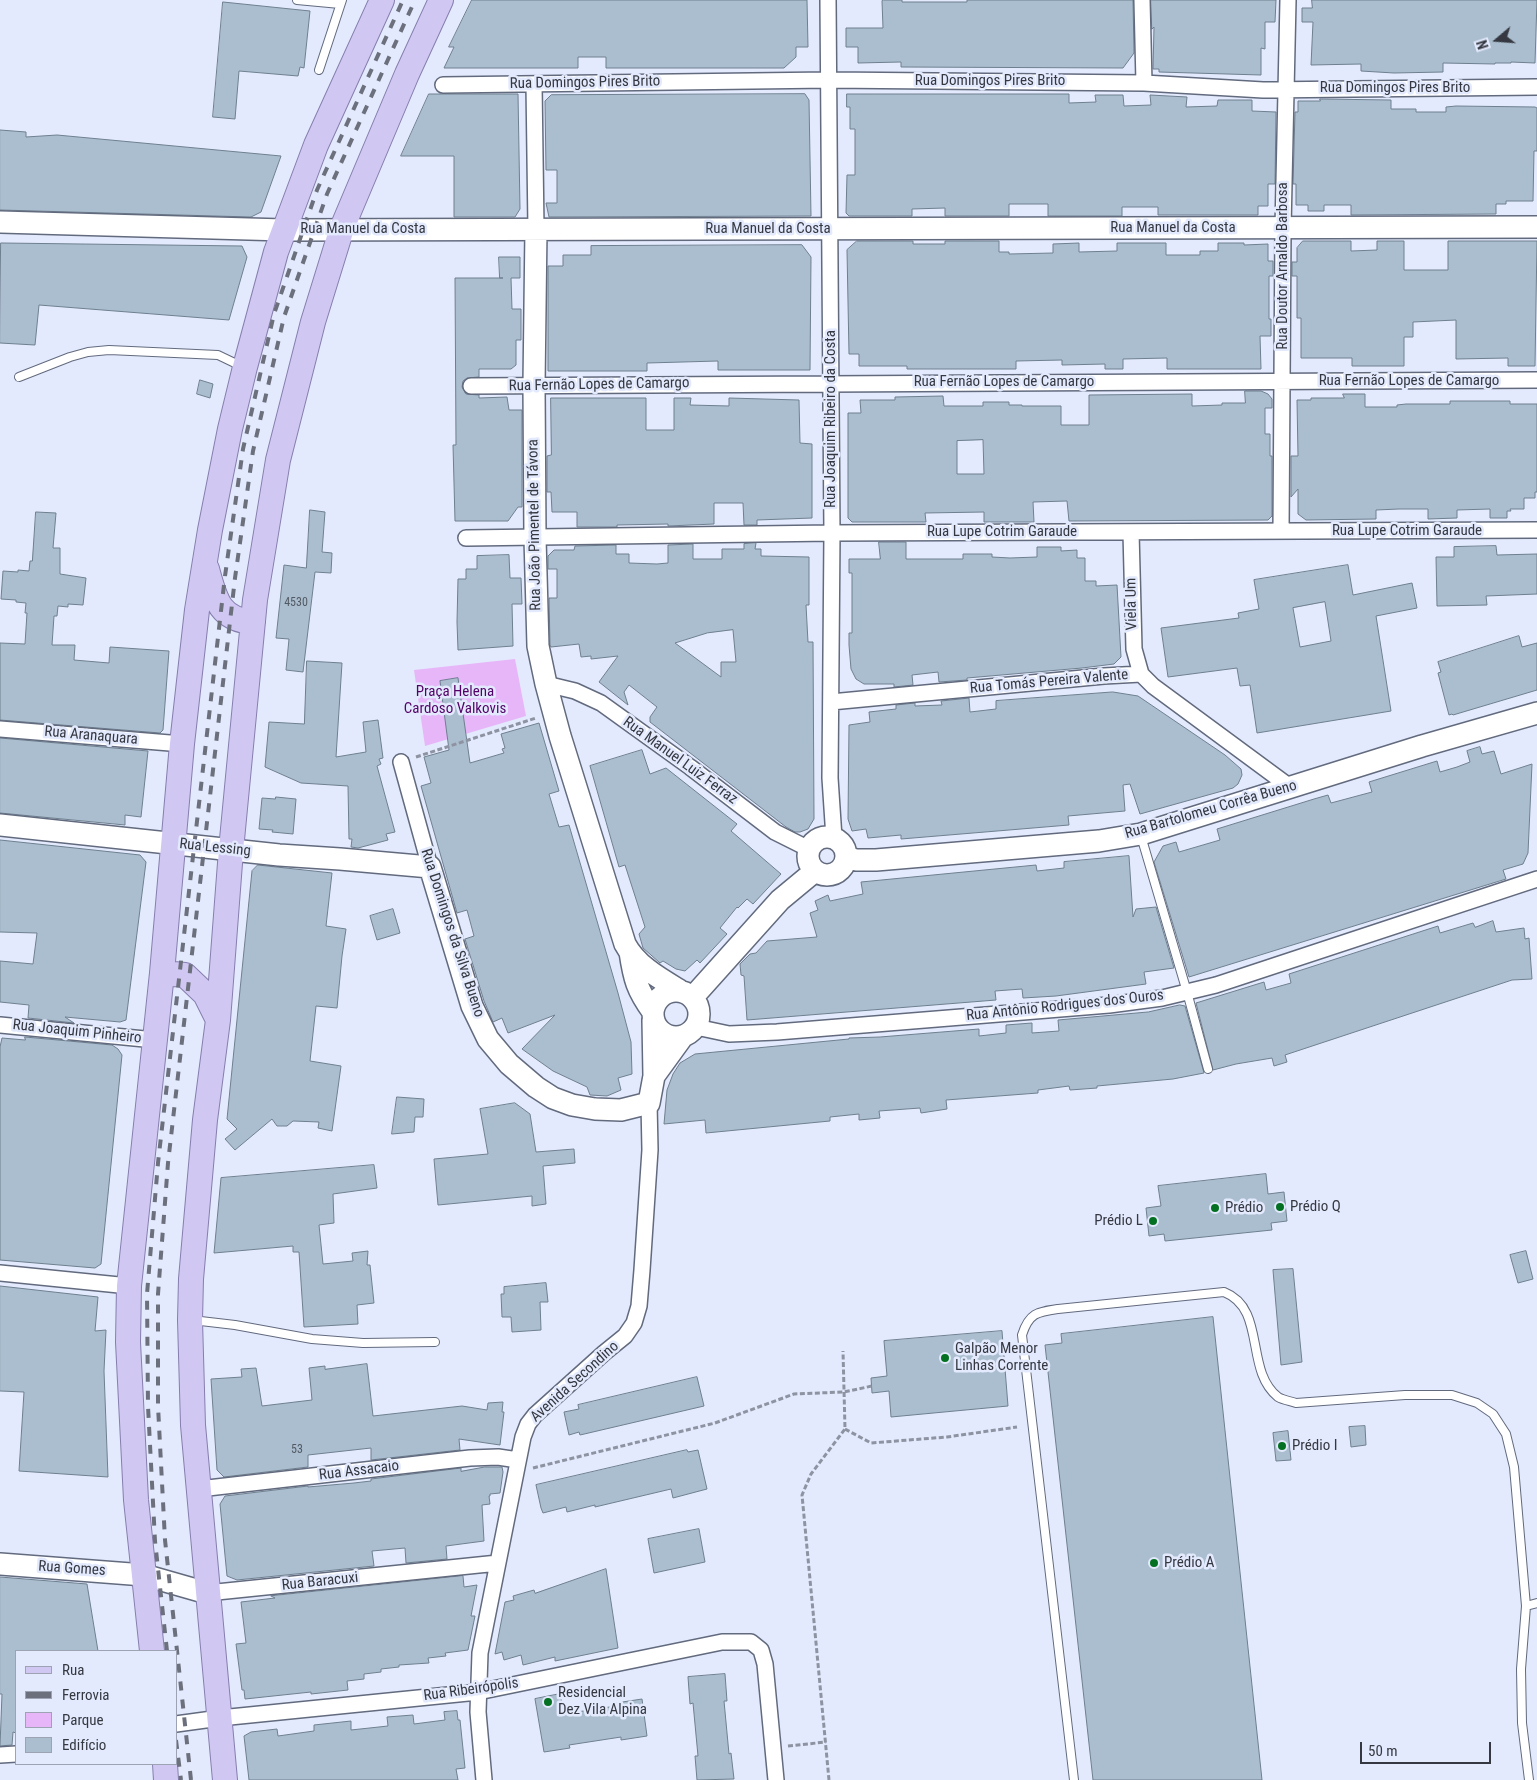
<!DOCTYPE html>
<html>
<head>
<meta charset="utf-8">
<style>
  body { margin:0 }
  #map { position:relative; width:1537px; height:1780px; overflow:hidden; background:#e3eafd; font-family:"Roboto Condensed",sans-serif }
  canvas { display:block }
  .legend { position:absolute; left:15px; top:1650px; width:162px; height:115px; box-sizing:border-box; background:#e3eafd; border:1px solid #9da3b2; margin:0; padding:6px 9px; list-style:none; font-size:15px; color:#353841 }
  .legend li { display:flex; align-items:center; gap:10px; height:25px }
  .legend b { width:25px; border:1px solid #9da3b2 }
  .north { position:absolute; left:1472px; top:15px; width:50px; height:50px; -webkit-text-stroke:4px #e3eafd; paint-order:stroke; rotate:252deg; font-size:14px; font-weight:700; line-height:20px; text-align:center; color:#353841 }
  .north::after { content:''; display:block; margin:auto; width:18px; height:22px; background:#353841; clip-path:polygon(50% 0,100% 100%,50% 72%,0 100%) }
  .scale { position:absolute; left:1360px; top:1742px; width:131px; height:22px; box-sizing:border-box; border:2px solid #353841; border-top:0; padding-left:6px; font-size:15px; line-height:18px; white-space:nowrap; color:#353841; -webkit-text-stroke:4px #e3eafd; paint-order:stroke }
</style>
</head>
<body>
<div id="map">
<canvas width="1537" height="1780"></canvas>
<ul class="legend">
<li><b style="height:6px;background:#d0c8f2"></b>Rua</li>
<li><b style="height:6px;background:#6c707d"></b>Ferrovia</li>
<li><b style="height:14px;background:#e7b6f8"></b>Parque</li>
<li><b style="height:14px;background:#abbecf"></b>Edifício</li>
</ul>
<div class="north">N</div>
<div class="scale">50 m</div>
</div>
<script>
const context = document.querySelector('canvas').getContext('2d');
context.lineJoin = 'round';
function paint(path, color) { context.fillStyle = color; context.fill(path, 'evenodd'); }
function strokePath(path, color, width, dash) { context.strokeStyle = color; context.lineWidth = width; context.lineCap = dash ? 'butt' : 'round'; context.setLineDash(dash || []); context.stroke(path); }
function drawText(font, color, halo, rows, align = 'center') {
  context.font = font + ' "Roboto Condensed",sans-serif'; context.lineWidth = 5; context.setLineDash([]); context.textBaseline = 'middle'; context.strokeStyle = halo; context.fillStyle = color; for (const [text, x, y, turn = 0] of rows) {
    context.save(); context.translate(x, y); context.rotate((+turn || 0) * Math.PI / 180); context.textAlign = isNaN(turn) ? turn : align; if (halo) context.strokeText(text, 0, 0); context.fillText(text, 0, 0); context.restore();
  }
}
const green = new Path2D(`
  M515 659 526 716 425 746 414 670Z`);
const building = new Path2D(`
  M472 0H807L808 47H796V57L784 68H606V57H578V68H444L454 47H449Z
  M884 0H902V2H967V0H1133L1134 53 1123 68 901 67V62L858 63V47H846V28H883L882 1Z
  M1151 0H1276L1275 22H1265V49L1261 48V75L1159 72V69H1153L1154 27 1152 29Z
  M1312 0H1537L1535 63 1511 62V63H1495V64L1443 63V72L1394 73 1361 71V64L1311 65 1313 22H1302V8H1312Z
  M223 2 310 11 304 68 300 67 298 76 239 71 235 119 213 117Z
  M429 94H518L520 209 515 217H454V156H401Z
  M805 94 809 100 811 216 549 217 546 203H557V170H546L545 101 551 95Z
  M847 94H1069V103L1096 102 1095 95H1123L1124 106 1151 105 1150 95 1187 97 1186 107 1217 106 1218 100H1252V111L1276 112 1275 184H1268V206H1258V215H1158V207H1122V216H1048V204H1009V216H945V208L912 209V216H849L846 213 847 175H855V129H850V107H847Z
  M1320 99 1391 100V109H1416V112H1446V107L1456 106 1535 107 1537 108V151H1534L1533 201H1506V204H1496V214L1351 215V205H1324V211H1308V205H1296V184H1293L1295 112H1298V101H1320Z
  M0 130 26 132V137L57 135 281 156 261 212 251 217 0 210Z
  M857 241H913V244H945V241H999V252H1009V254L1053 253V244L1079 243V252L1117 251V243H1166V255H1200V251H1218V243H1244V245L1268 244V261H1273V276H1269V319H1271V336H1260L1261 369H1167V358L1123 359V369H1105V364L1062 365V360L1016 361V369H907V366H859V354H849L847 250Z
  M1303 241H1351V251L1377 250V241H1404V270H1448V241H1537L1535 366H1508V358L1456 359V320L1413 322V337H1404V366H1352V358H1301V318H1297V276H1292V262H1297V248Z
  M1 243 242 246 247 257 229 320 39 305 35 345 0 343Z
  M802 245 811 257 810 370H718V361L647 363V371H548V266H563V255H591V246Z
  M499 257H520V278H511L512 309H521V340H516V365L511 369H479V377L467 378 463 381 462 387 466 394 479 395V398L507 397 509 410H522V507H518L508 521H455L453 445H456L455 278H503H500Z
  M200 380 213 384 210 398 197 394Z
  M1245 391H1261L1268 394 1272 399V408H1265V434H1270V456H1272V516L1268 520 1069 521 1067 501 1033 502 1034 522H984V512L925 513 926 522H852L848 518V413H861L860 400H895V397L943 396 944 406H983V402H1009V405H1022V406H1061V425H1089V395L1192 394V406L1222 405V403H1245ZM983 440 984 474H957V441Z
  M1343 394H1365V407H1397V405L1406 404H1450V401H1510V404H1537V492H1535V498H1524V509H1510L1511 511H1507V518H1490V509L1457 510V518L1428 519V509H1399L1376 510V519L1306 520 1298 514V489L1291 497V456H1298L1297 400H1311V398H1344Z
  M551 398H646V430H674V398H691L690 405 729 406V398L799 400 800 443 812 444V518L757 520V525H744L743 503H714V524L668 526V524L617 525V527H577V512H552L551 492H547V456L551 455Z
  M310 510 325 512 322 552 332 553 331 573 315 572 303 672 286 670 289 639 276 638 284 565 306 568Z
  M36 512 56 513 53 548H60V574L86 578 83 605 68 604V607L58 606 57 616H54L52 645H75L74 660 109 663 110 647 169 651 163 730 160 733 0 720V643L25 644 27 613H25L26 603 16 602V600L1 599 3 571 18 572V570L29 571 30 561H32Z
  M879 542H906V559H963V554H992V557L1010 558 1037 557V547H1061V551L1077 550V558H1085V581H1096V586L1117 585 1121 657 1114 664 1082 668 967 678V680L939 682 938 672 912 675 913 685 894 687V684H864L856 679 851 669 849 645V633H852V573H849V559H880Z
  M756 543 755 549H761V556L809 557V605H806L808 642H813L814 819 808 829 800 832H795L786 827 650 722V717L657 707 629 685 624 692 628 705 599 682 618 656 591 659V656L581 657 579 644 551 647 550 645 549 598H557V569H548V556L554 550H574L575 546 616 545V554H629V563L657 564 668 563V545L693 544V559H722V549H744V544ZM733 630 736 662H721V677L675 643 707 633Z
  M1496 546 1497 555 1537 554V594L1486 596 1487 605 1437 606 1436 557H1454V547Z
  M509 555 510 578H521L522 604H512L513 646 458 650 457 622 458 579H466V569H477V556Z
  M1348 565 1353 595 1412 583 1417 608 1376 616 1391 711 1257 733 1250 685 1240 686 1237 668 1168 677 1161 628 1239 618 1238 613 1259 609 1254 580ZM1325 602 1331 641 1300 647 1293 608Z
  M1519 636 1522 647 1537 643V690L1453 715 1452 714 1449 715 1438 673 1441 672 1438 662Z
  M307 661 342 663 336 757 366 752 363 722 378 720 383 758 379 759 381 764 377 766 395 832 386 834 388 840 358 848 351 847 352 839H349L348 786 301 783 265 767 269 722 304 724Z
  M458 678 470 763 504 753 502 749 505 748 501 734 539 723 559 791 549 794 559 827 569 825 618 993 631 1042 632 1074 618 1078 621 1090 607 1096 590 1095 587 1087 553 1071 522 1049 555 1015 508 1033 502 1018 493 1022 484 1001 465 939 474 936 467 910 457 913 421 786 431 783 424 757 449 750 440 681Z
  M1113 692 1138 696 1225 755 1241 769 1242 775 1238 784 1233 788 1140 814 1130 784 1123 785 1125 811 1068 816 1069 825 901 839V835L868 838 866 829 852 831 848 819 849 725 870 722 869 712 896 709V705L915 703V706L942 705 941 701 969 698 970 712 996 709V701Z
  M0 738 148 751 141 817 125 815V825L0 813Z
  M1480 747 1482 754 1494 751 1501 774 1532 764 1528 853 1523 864 1503 870 1506 879 1189 977 1154 862 1163 846 1176 842 1179 852 1220 840 1217 829 1314 799 1328 795 1331 803 1372 792 1369 782 1437 761 1440 772 1457 767 1470 762 1467 751Z
  M642 750 650 774 666 768 737 824 731 831 781 874 753 904 747 899 738 908 737 907 720 928 727 934 700 963 697 960 685 971 676 969 663 961 660 963 643 948 639 934 645 927 625 865 619 867 590 766Z
  M276 797 296 799 293 834 272 832 273 830 259 829 262 798 275 799Z
  M0 840 140 855 146 862 126 1020 120 1022 65 1017 74 1023 28 1018 29 1005 0 1002V961L33 964 37 933 0 932Z
  M1129 856 1133 917 1136 909 1156 907 1174 968 1144 972 1146 984 1056 996 1023 998 1022 989 995 991 996 1000 747 1020 744 976 741 975 740 964 750 954 756 953 767 941 817 937 810 913 818 910 815 901 828 895 830 901 863 894 861 882 1036 865 1037 871 1064 868V862Z
  M258 865 332 873 326 926 346 929 342 956 337 1008 316 1006 310 1061 341 1066 332 1131 318 1128 319 1122 293 1121 287 1126H277L272 1119 235 1150 225 1139 237 1129 227 1119 252 871Z
  M393 909 400 933 377 940 370 916Z
  M1493 921 1496 932 1524 928 1525 939 1529 938 1532 979 1512 980 1285 1055 1287 1062 1274 1066 1272 1058 1236 1064 1213 1070 1196 1003 1264 982 1266 990 1291 983 1289 974 1438 926 1440 933 1473 923 1475 927Z
  M1180 1005 1185 1006 1204 1073 1173 1079 1097 1086V1088L1070 1090 1069 1086 1038 1090V1093L946 1100 947 1109 921 1113 920 1108 879 1111 880 1118 859 1120V1114L830 1117V1121L706 1133 705 1120 664 1124 667 1090 673 1074 680 1063 695 1054 849 1039V1038L880 1037 979 1029V1036L1006 1033V1025L1032 1023V1033L1059 1031 1058 1020 1148 1012Z
  M25 1037 112 1045 118 1049 122 1055 101 1264 95 1268 0 1260V1047L2 1038 25 1040Z
  M397 1097 424 1099 423 1117H415L414 1132 392 1134Z
  M515 1103 530 1114 536 1152 574 1149 575 1163 543 1166 546 1204 532 1206V1196L438 1205 434 1159 488 1154 480 1109Z
  M374 1165 377 1188 333 1194 334 1223 319 1225 323 1264 353 1261 352 1253 368 1251 367 1265H370L374 1303 357 1305 358 1324 304 1327 299 1252H293V1246L214 1253 221 1178Z
  M1266 1174 1268 1194 1284 1192 1287 1221 1271 1223 1272 1230 1165 1241 1164 1234 1149 1236 1146 1208 1161 1206 1158 1186Z
  M1526 1251 1533 1279 1518 1283 1510 1255Z
  M1293 1269 1302 1362 1281 1365 1273 1270Z
  M546 1283 548 1302H540L541 1330 512 1332 511 1317H502L501 1294H504V1287Z
  M0 1286 98 1297 95 1331 106 1330 104 1371 108 1477 19 1471 24 1392 0 1391Z
  M1213 1317 1262 1780H1093L1045 1345 1062 1343 1061 1334Z
  M1002 1331 1008 1406 891 1417 889 1391 872 1393 871 1378 887 1376 884 1341Z
  M367 1364 373 1416 462 1406 487 1410 488 1403 503 1402 502 1412H504L500 1445 459 1439 460 1450 371 1460V1448L308 1455V1467L224 1477 217 1470 211 1379 242 1377 241 1369 256 1368 262 1406 312 1400 309 1368 325 1366V1369Z
  M697 1377 704 1406 580 1435 579 1432 569 1435 564 1412 579 1409 578 1405Z
  M1365 1426 1366 1445 1351 1447 1349 1427Z
  M1288 1431 1291 1460 1276 1461 1273 1433Z
  M687 1450 688 1452 698 1450 707 1489 673 1498 671 1489 595 1507V1505L567 1512 566 1507 543 1513 541 1508 536 1485Z
  M485 1467H502L503 1472 500 1493 490 1494V1496H489L490 1504 482 1505 484 1541 446 1546 447 1559 406 1563 405 1548 372 1551 374 1566 237 1580 227 1576 220 1504 225 1496 308 1486V1487L354 1483 371 1481V1479L461 1468V1471Z
  M699 1529 705 1562 654 1573 648 1539Z
  M606 1569 618 1648 555 1661V1657L523 1665 521 1655 504 1660 502 1652 495 1654 505 1602 514 1600 513 1596 534 1590 535 1593Z
  M463 1576 464 1587 477 1585 471 1616H475L468 1650 445 1653 446 1656 428 1658 429 1663 399 1665V1667L381 1669V1672L364 1674V1679L347 1681 348 1690 311 1694V1692L245 1699 244 1690H242L236 1644 246 1643 241 1602 275 1598 271 1596Z
  M0 1577 87 1584 98 1651H16V1733L13 1732 12 1745 0 1746 2 1694H0Z
  M725 1674 727 1701H724L729 1754 731 1753 734 1779 697 1780 695 1756H698L693 1703 690 1704 688 1677Z
  M560 1694 564 1714 616 1706V1703L642 1699 647 1736 621 1740V1737L569 1745 570 1748 544 1752 535 1699Z
  M457 1711 458 1720H460L465 1768 456 1769 458 1780H249L244 1736 251 1732 277 1729 278 1736 314 1731V1725L351 1721V1730L388 1726 387 1717 413 1715 414 1724 445 1720 444 1712Z`);
const path = new Path2D(`
  M416 757 536 718
  M845 1429 871 1443 947 1437 1017 1427
  M533 1468 715 1423 794 1394 844 1392 872 1386
  M788 1746 826 1742
  M829 1780 802 1495 811 1474 845 1429 843 1351`);
const lane = new Path2D(`
  M297 0 340 4
  M319 70 342 0
  M19 377 70 357 88 352 109 350 218 355 243 367
  M1141 836 1187 992 1208 1069
  M192 1320 235 1325 312 1339 363 1343 435 1342
  M1526 1606 1537 1603
  M1074 1780 1022 1335C1029 1313 1037 1312 1058 1309L1224 1292C1267 1309 1244 1370 1278 1397 1283 1400 1290 1401 1296 1403L1405 1395H1452L1477 1403 1493 1414 1506 1434 1514 1467 1526 1606 1521 1669 1522 1723 1529 1780`);
const street = new Path2D(`
  M828 0 832 533 830 778 834 838
  M1142 0 1144 83
  M534 84 536 229
  M443 85 829 80 1144 83 1263 90 1537 87
  M471 386 1537 380
  M1281 531 1283 228 1288 0
  M1131 532 1134 649 1141 674
  M466 538 832 533 1537 530
  M546 684 575 691 601 703 690 767 775 832 809 849
  M831 702 1104 676 1141 674 1153 686 1290 787
  M0 729 182 744
  M401 762 430 867
  M0 1025 155 1040
  M696 1027 729 1034 777 1032 1109 1005 1162 998 1216 985 1537 879
  M0 1273 129 1286
  M199 1489 470 1458 498 1457 518 1460
  M207 1593 498 1563
  M176 1724 220 1718 478 1692 722 1642H751L761 1650 765 1664 776 1780
  M0 1755 16 1754
  M484 1780 478 1712 480 1653 523 1437 528 1424 535 1415 604 1353 625 1336 634 1323 639 1306 642 1270 650 1150 649 1103`);
const secondary = new Path2D(`
  M0 222 284 230 1537 227
  M536 229 534 385 535 538 538 646 546 684 560 736 625 944C636 965 659 978 679 990
  M0 825 279 855 340 859 430 867 472 1006 488 1039 509 1064 536 1087 553 1098 572 1105 595 1109 621 1110 649 1103 654 1076 653 1020
  M808 856a19 19 0 1 1 38 0a19 19 0 1 1-38 0Z
  M846 857 856 860H876L1099 841 1141 834 1422 746 1537 713
  M630 952C634 979 637 990 653 1012
  M653 1014a23 23 0 1 1 46 0a23 23 0 1 1-46 0Z
  M693 997 780 900 815 871
  M654 1076 683 1036
  M0 1564 144 1575 207 1593`);
const primary = new Path2D(`
  M207 569C215 598 219 620 253 622
  M162 973 185 975 205 994 218 1020
  M152 1651 136 1500 128 1342 129 1286 162 973 182 744 197 610 210 530 230 429 245 367 276 252 316 145 382 0
  M165 1764 166 1780
  M225 1780 193 1425 190 1320 191 1279 205 1120 218 1020 231 850 255 600 278 460 313 322 342 228 407 74 441 0`);
const rail = new Path2D(`
  M167 1651 155 1541 148 1406 147 1294 158 1163 225 576 243 449 274 314 317 190 403 0
  M176 1740 181 1780
  M191 1780 165 1540 158 1406V1294L168 1163 235 578 253 451 284 317 327 194 415 0`);
const markers = [
  [1280,1207,5,"#047021"],
  [1215,1208,5,"#047021"],
  [1153,1221,5,"#047021"],
  [945,1358,5,"#047021"],
  [1282,1446,5,"#047021"],
  [1154,1563,5,"#047021"],
  [548,1702,5,"#047021"]
];
const numberNames = [
  ["4530",296,603],
  ["53",297,1450]
];
const streetNames = [
  ["Rua Domingos Pires Brito",990,81],
  ["Rua Domingos Pires Brito",585,83,-1],
  ["Rua Domingos Pires Brito",1395,88],
  ["Rua Manuel da Costa",1173,228],
  ["Rua Manuel da Costa",363,229],
  ["Rua Manuel da Costa",768,229],
  ["Rua Doutor Arnaldo Barbosa",1283,266,-90],
  ["Rua Fernão Lopes de Camargo",1409,381],
  ["Rua Fernão Lopes de Camargo",1004,382],
  ["Rua Fernão Lopes de Camargo",599,385,-1],
  ["Rua Joaquim Ribeiro da Costa",831,419,-90],
  ["Rua João Pimentel de Távora",535,525,-91],
  ["Rua Lupe Cotrim Garaude",1407,531],
  ["Rua Lupe Cotrim Garaude",1002,532],
  ["Viela Um",1132,604,-91],
  ["Rua Tomás Pereira Valente",1049,682,-5],
  ["Rua Aranaquara",91,736,5],
  ["Rua Manuel Luiz Ferraz",680,761,36],
  ["Rua Bartolomeu Corrêa Bueno",1211,810,-16],
  ["Rua Lessing",215,848,6],
  ["Rua Domingos da Silva Bueno",452,933,72],
  ["Rua Antônio Rodrigues dos Ouros",1065,1006,-6],
  ["Rua Joaquim Pinheiro",77,1032,6],
  ["Avenida Secondino",575,1382,-42],
  ["Rua Assacaio",359,1471,-7],
  ["Rua Gomes",72,1569,4],
  ["Rua Baracuxi",320,1582,-6],
  ["Rua Ribeirópolis",471,1690,-8]
];
const parkNames = [
  ["Praça Helena",455,692],
  ["Cardoso Valkovis",455,709]
];
const poiNames = [
  ["Prédio Q",1290,1207],
  ["Prédio",1225,1208],
  ["Prédio L",1143,1221,"right"],
  ["Galpão Menor",955,1349],
  ["Linhas Corrente",955,1366],
  ["Prédio I",1292,1446],
  ["Prédio A",1164,1563],
  ["Residencial",558,1693],
  ["Dez Vila Alpina",558,1710]
];
paint(green, '#e7b6f8');
paint(building, '#abbecf');
strokePath(building, '#6e8090', 1);
strokePath(lane, '#626a7e', 10);
strokePath(street, '#626a7e', 18);
strokePath(secondary, '#626a7e', 24);
strokePath(primary, '#867eae', 26);
strokePath(path, '#8e93a1', 3, [5, 2.5]);
strokePath(lane, '#fff', 8);
strokePath(street, '#fff', 15);
strokePath(secondary, '#fff', 21);
strokePath(primary, '#d0c8f2', 24);
strokePath(rail, '#6c707d', 4, [9, 9]);
for (const [x, y, r, color] of markers) { const dot = new Path2D(); dot.arc(x, y, r, 0, 2 * Math.PI); context.fillStyle = color; context.fill(dot); strokePath(dot, '#e3eafd', 2); }
drawText('12px', '#525a64', null, numberNames);
drawText('15px', '#353841', '#e3eafd', streetNames);
drawText('15px', '#530267', '#e3eafd', parkNames);
drawText('15px', '#353841', '#e3eafd', poiNames, 'left');
</script>
</body>
</html>
